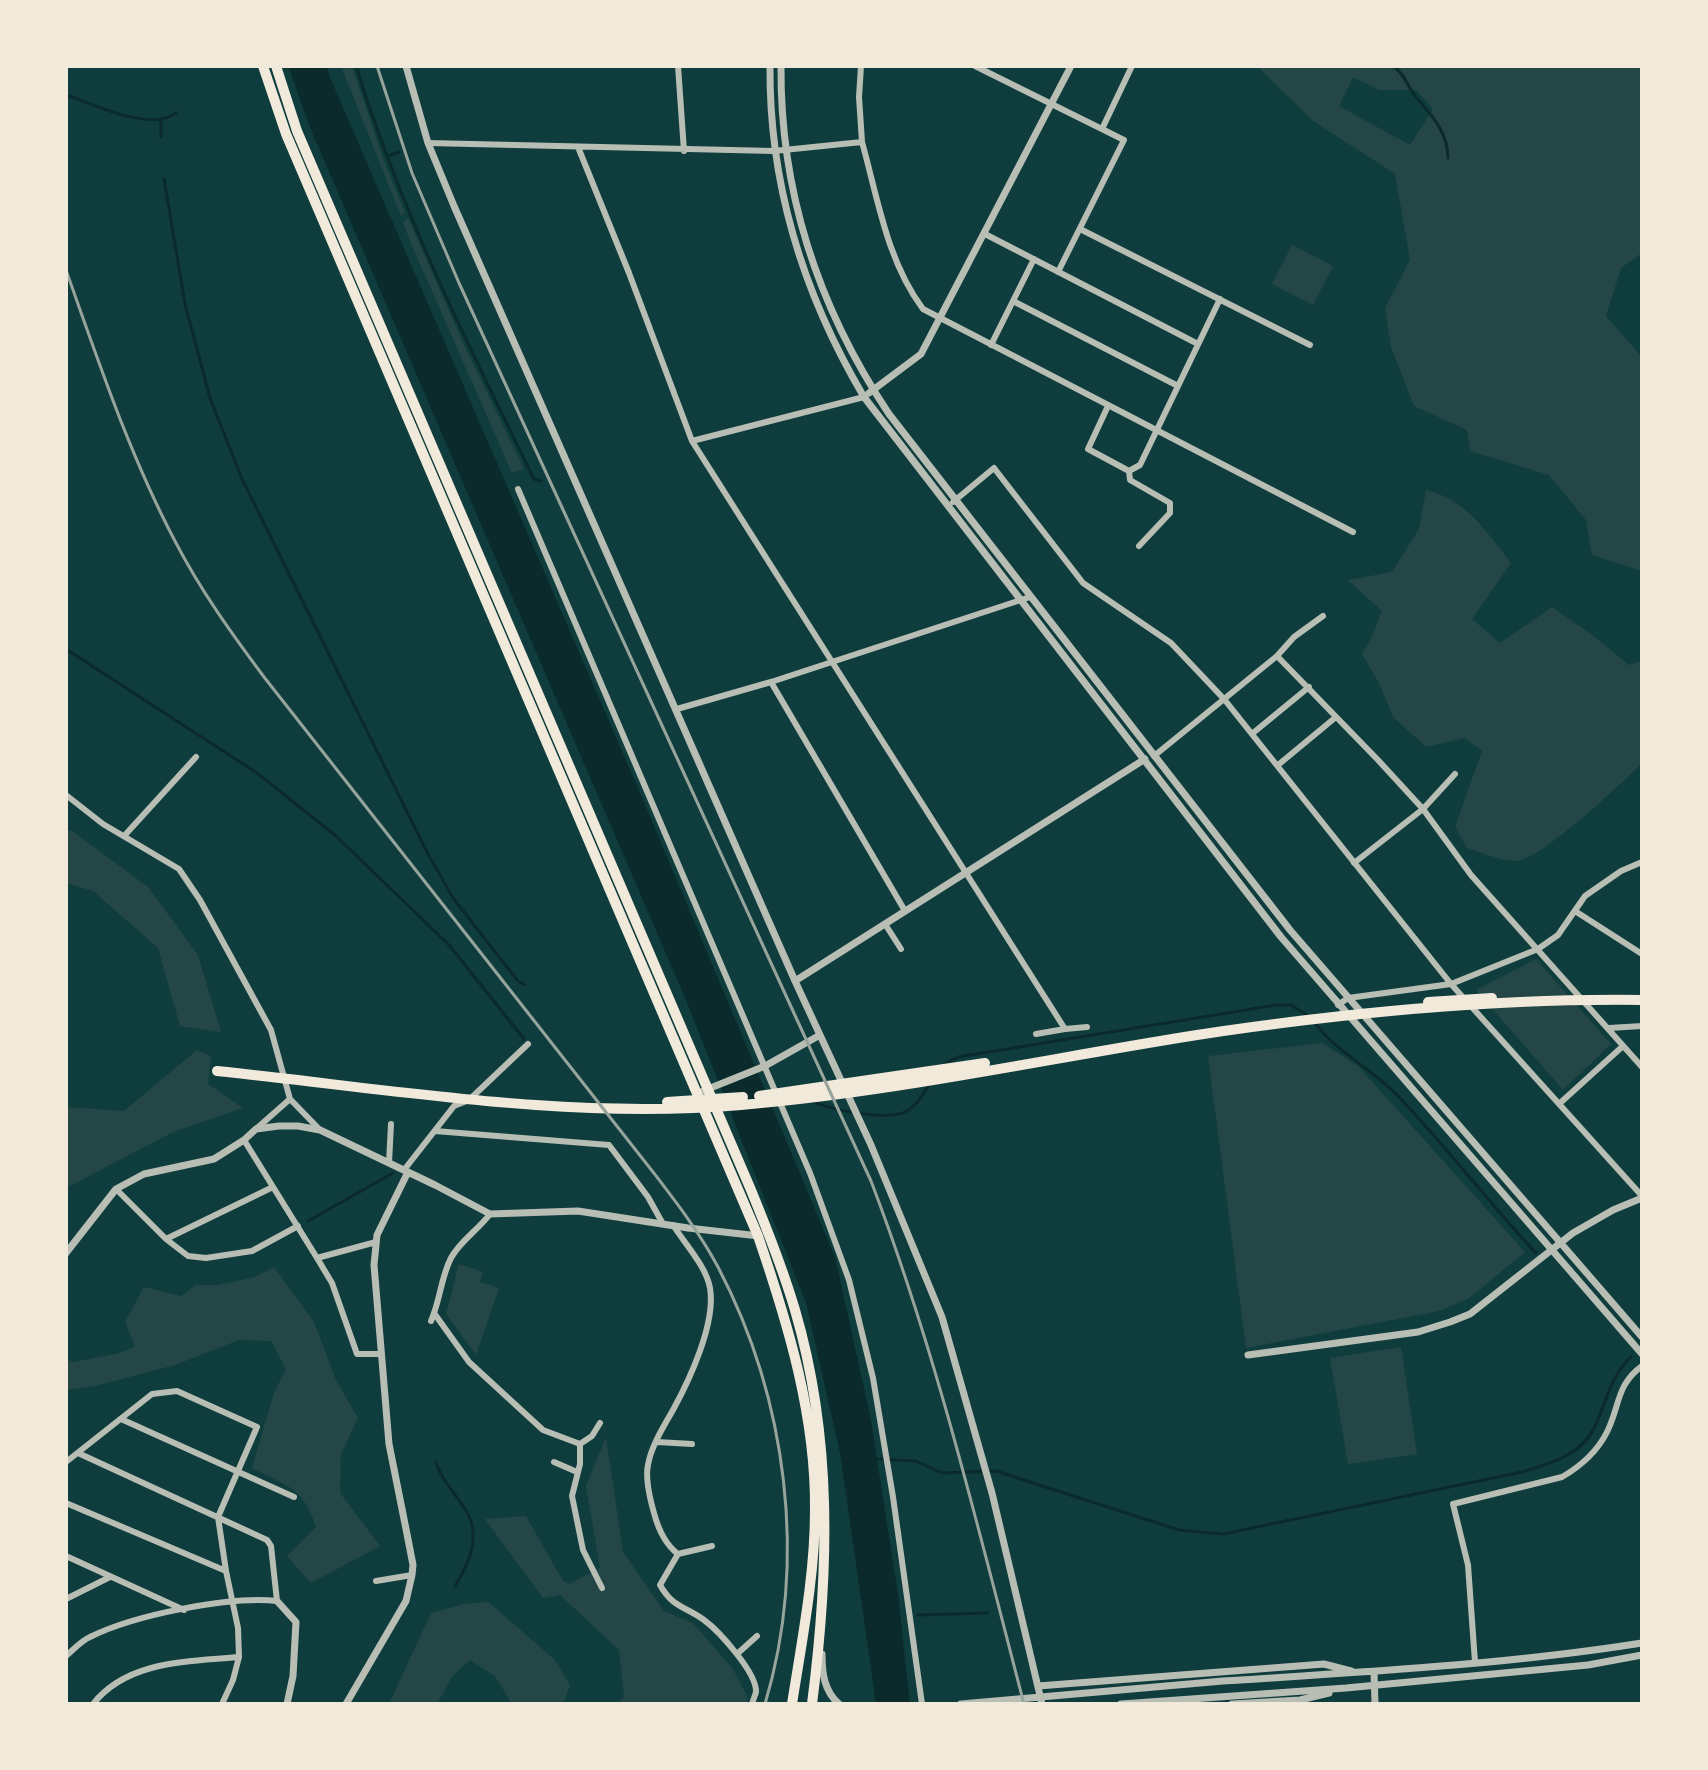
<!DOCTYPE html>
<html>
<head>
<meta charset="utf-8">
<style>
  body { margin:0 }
  #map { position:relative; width:1708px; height:1770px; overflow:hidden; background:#0f3d3e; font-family:"DejaVu Sans",sans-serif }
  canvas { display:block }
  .frame { position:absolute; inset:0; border:68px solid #f1e9da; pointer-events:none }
</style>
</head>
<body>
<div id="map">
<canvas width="1708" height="1770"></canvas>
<div class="frame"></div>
</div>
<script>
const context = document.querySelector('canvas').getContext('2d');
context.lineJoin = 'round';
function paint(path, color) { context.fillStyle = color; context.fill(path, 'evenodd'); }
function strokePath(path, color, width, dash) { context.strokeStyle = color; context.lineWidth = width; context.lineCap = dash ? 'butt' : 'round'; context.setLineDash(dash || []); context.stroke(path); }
const green = new Path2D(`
  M341 66H352L384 161 405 213 401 216Z
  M1257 66H1642V253L1621 268 1606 316 1642 357V571L1592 555 1586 520 1549 475 1470 451 1467 430 1414 406 1391 347 1385 308 1410 260 1395 174 1312 120ZM1353 77 1379 90H1416L1433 109 1410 145 1339 106Z
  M408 218 464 345 524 469 512 473 410 241 403 222Z
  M1292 245 1333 266 1313 305 1272 284Z
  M1426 490C1467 500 1486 531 1511 563L1472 619 1500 643 1552 607 1591 634 1629 665 1642 661V763C1622 783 1539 862 1515 861 1500 861 1482 852 1467 848L1455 827 1482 751 1465 738 1426 747 1393 717 1380 685 1362 654 1372 636 1382 611 1348 580 1392 572 1419 529Z
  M71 830 148 887 198 955 221 1032 180 1026 158 948 93 891 66 883V832Z
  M1536 959 1611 1044 1563 1090 1476 990Z
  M1322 1043 1358 1066 1525 1252 1468 1299 1439 1311 1246 1348 1208 1056Z
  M197 1050 211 1056 208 1084 243 1108 173 1132 66 1188V1107L124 1111Z
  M459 1264 483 1272 480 1282 499 1288 476 1355 446 1314Z
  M274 1267 314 1322 336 1380 358 1418 341 1454 340 1493 380 1546 311 1583 287 1556 316 1527C303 1487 287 1486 252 1468L274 1393 286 1369 271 1341 239 1340 175 1365 95 1386 66 1390V1359L73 1362 120 1353 135 1346 125 1322 144 1287 181 1296 196 1285H218L255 1277Z
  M1401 1347 1417 1454 1348 1464 1330 1358Z
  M606 1437 623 1552 664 1611 693 1623 733 1669 748 1698 746 1704H617L624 1697 619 1650 560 1595 543 1598 485 1519 526 1516 563 1581 569 1584 600 1568 586 1486Z
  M488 1602 554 1659 570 1685 563 1704H512L495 1676 470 1660 452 1677 437 1704H389L431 1613 464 1604Z`);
const water = new Path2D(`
  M288 66H327L331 80 641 795 835 1257 871 1420 898 1594 910 1704H876L840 1453 806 1303 686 1000 311 130Z`);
const stream = new Path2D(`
  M356 66C400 209 468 345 534 479L541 481
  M1393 66C1405 74 1407 86 1416 97 1432 116 1448 132 1448 158
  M66 95C95 105 150 132 176 113
  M161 121V137
  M388 156 399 152
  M164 179 185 304 210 398 242 479 427 852 453 898 518 981 525 985
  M66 649 257 773 336 836 449 945 524 1039
  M1315 1023C1335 1051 1373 1070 1398 1096 1446 1146 1488 1202 1536 1253
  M944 1064 958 1057 1276 1005H1291L1310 1017
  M810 1100C829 1110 886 1121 905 1112 917 1106 923 1095 930 1083
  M308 1221 393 1173
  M877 1459 916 1461 942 1473 996 1471 1179 1530 1223 1534 1522 1472C1548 1464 1581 1456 1594 1428 1607 1402 1609 1378 1631 1357
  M436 1462C442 1484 465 1502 471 1521 478 1544 467 1567 455 1586
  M918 1615 988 1613`);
const minor = new Path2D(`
  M678 66 684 151
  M975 66 1124 140 1058 272
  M1102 129 1132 66
  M862 142C878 199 887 261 923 309L1353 532
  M428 143 774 151 862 142 859 97 861 66
  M578 147 629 273 692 441 1065 1029 1036 1034
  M1080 229 1310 345
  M985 234 1198 344
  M1013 301 1178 386
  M991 345 1034 259
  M1108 406 1088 449 1129 471 1140 465 1220 299
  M692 441 864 397
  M1129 471 1130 480 1170 503V513L1139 546
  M518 489 775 1091 810 1173 849 1280 873 1378 893 1497 922 1704
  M953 502 994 468 1083 583 1171 643 1224 699 1451 984 1642 1196
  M1277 656 1378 760 1423 809 1471 875 1642 1067
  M771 682 905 911
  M677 709 771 682 1030 597
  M1253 733 1309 687
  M1154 756 1277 656 1294 637 1323 616
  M1278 765 1336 717
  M66 795 103 824 179 869 200 900 271 1030 290 1099 256 1129
  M125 835 196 757
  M1354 863 1423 809 1455 774
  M1575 911 1642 954
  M885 924 901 949
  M1338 1005 1348 998 1451 984 1538 949 1558 935 1585 896 1621 871 1642 862
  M1609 1028 1642 1026
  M1065 1029 1087 1027
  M290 1099 320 1130
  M1559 1104 1623 1046
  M435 1131 609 1145 648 1197 663 1224
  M244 1140 317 1258 376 1242
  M389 1163 391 1124
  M404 1170 454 1106 469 1100 528 1044
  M116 1189 166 1239 188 1256 206 1258 252 1251 298 1226
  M673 1225C685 1244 706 1266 710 1288 716 1323 690 1379 673 1410 664 1426 651 1446 648 1465 645 1479 650 1499 654 1513 658 1528 666 1545 678 1554
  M166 1239 273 1187
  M317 1258 332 1283 357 1354H379
  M434 1313 469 1362 543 1430 580 1444 592 1436 600 1423
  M431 1321C440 1301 441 1277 451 1258 460 1241 478 1230 490 1214
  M121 1419 294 1497
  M657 1442 692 1444
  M580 1444V1464L572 1496 583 1550 602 1588
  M66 1462 152 1394 177 1391 257 1427 218 1517 226 1571 238 1628 239 1657 233 1680 222 1704
  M554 1462 577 1472
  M66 1503 226 1571
  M712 1546 678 1554 660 1585C673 1608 685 1606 704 1620 719 1631 757 1673 756 1692 755 1696 753 1700 752 1704
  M66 1556 184 1610
  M376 1581 412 1575
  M66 1599 110 1577
  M737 1654 757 1636
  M66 1656C74 1649 81 1641 90 1637 134 1615 229 1596 277 1601L271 1546 267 1540 78 1453
  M1475 1662 1468 1565 1453 1504 1562 1477C1581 1466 1597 1452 1607 1432 1620 1406 1616 1385 1642 1366
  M93 1704C128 1660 188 1662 239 1657`);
const tertiary = new Path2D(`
  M406 66 428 143 454 206 795 981
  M770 66C769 186 803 294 864 397L1281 937 1642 1354
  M781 66C780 193 819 309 889 414L1290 930 1642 1337
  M869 393 921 354 1071 66
  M820 1035 871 1145 942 1317 992 1493 1042 1704
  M703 1091 765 1066 820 1035 795 981 1145 759
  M66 1253 116 1189 144 1174 214 1159 244 1140 256 1129 279 1126H298L320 1130 435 1185 490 1214 578 1211 688 1228 759 1236
  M1248 1355 1418 1332 1450 1322 1470 1314 1573 1233 1613 1210 1642 1198
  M277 1601 296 1622 293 1676 287 1704
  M822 1654C822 1673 824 1691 839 1704
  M1374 1672 1375 1704
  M1038 1686 1324 1664 1351 1671
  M346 1704 406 1601 412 1575 413 1565 407 1534 389 1444 374 1265 377 1235 408 1172
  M961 1704C1048 1696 1135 1688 1223 1681 1363 1672 1503 1665 1642 1643
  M1121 1704 1346 1688 1588 1665 1642 1655
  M1232 1704 1300 1700 1329 1693`);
const trunk = new Path2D(`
  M263 66 286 134 758 1236C788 1324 816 1416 815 1510 815 1575 802 1640 792 1704
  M276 66 297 131 751 1190C767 1229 783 1269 795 1310 833 1439 829 1572 812 1704`);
const motorway = new Path2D(`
  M1428 1002 1492 998
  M217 1071C391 1089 565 1120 741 1105 894 1092 1045 1059 1197 1035 1343 1013 1494 998 1642 1000
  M759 1096 985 1063
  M667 1102 743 1097`);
const rail = new Path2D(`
  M377 66 412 173 459 283 871 1181C936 1351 978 1528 1024 1704
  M66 270C99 363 130 456 176 543 201 591 232 634 264 677L653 1172C676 1202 700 1233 718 1267 787 1399 808 1560 765 1704`);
paint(green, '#244646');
paint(water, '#0a2a2b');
strokePath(stream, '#0a2a2b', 3);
strokePath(minor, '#b8beb3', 6);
strokePath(tertiary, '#b8beb3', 7);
strokePath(trunk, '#f1e9da', 10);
strokePath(motorway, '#f1e9da', 10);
strokePath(rail, '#97a49c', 3);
</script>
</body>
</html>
